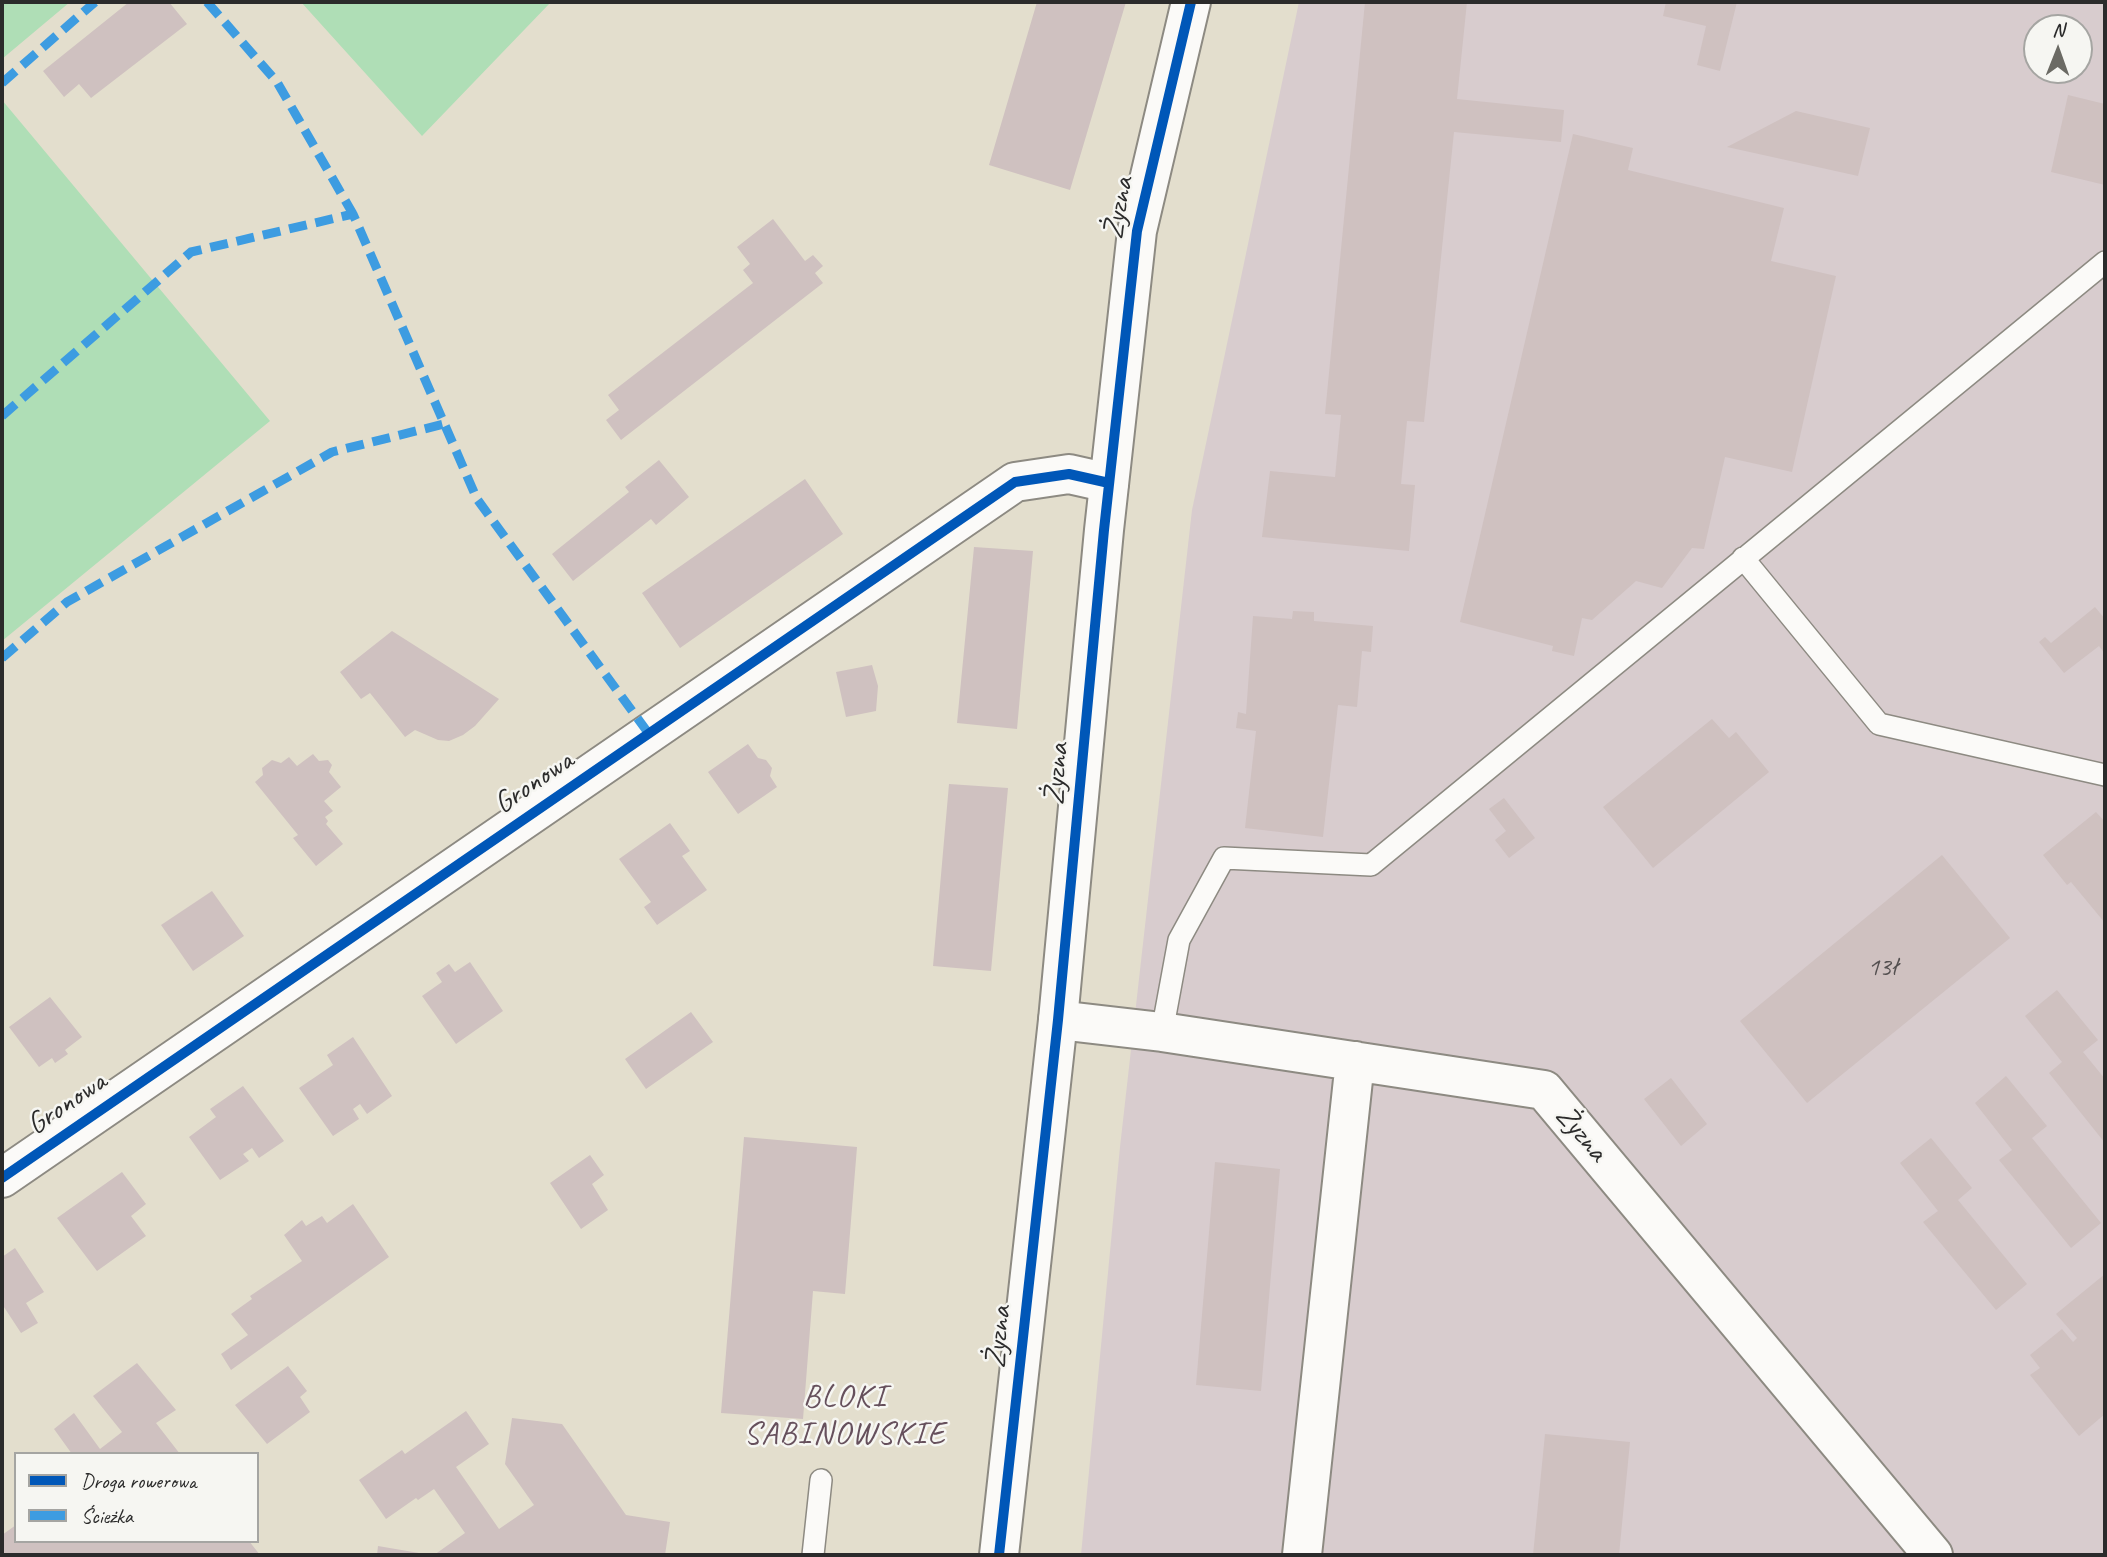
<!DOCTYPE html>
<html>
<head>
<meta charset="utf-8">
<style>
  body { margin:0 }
  #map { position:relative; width:2107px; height:1557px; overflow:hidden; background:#e3decd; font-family:Caveat,sans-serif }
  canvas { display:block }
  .frame { position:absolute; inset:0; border:4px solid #2b2b2b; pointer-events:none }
  .legend { position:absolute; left:14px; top:1452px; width:245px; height:91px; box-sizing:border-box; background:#f6f6f2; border:2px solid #a5a5a2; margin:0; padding:9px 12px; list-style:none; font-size:21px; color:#2b2b2b }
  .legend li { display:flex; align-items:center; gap:14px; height:35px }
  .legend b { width:35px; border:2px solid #a5a5a2 }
  .north { position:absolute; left:2023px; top:14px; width:70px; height:70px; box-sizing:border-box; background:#f6f6f2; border:2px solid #a5a5a2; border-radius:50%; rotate:1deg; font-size:19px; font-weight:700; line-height:28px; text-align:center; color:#2b2b2b }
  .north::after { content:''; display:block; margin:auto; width:24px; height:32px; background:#6b6a64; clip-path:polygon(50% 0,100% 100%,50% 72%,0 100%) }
</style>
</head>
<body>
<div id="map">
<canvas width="2107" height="1557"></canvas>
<div class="frame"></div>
<ul class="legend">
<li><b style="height:9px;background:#0057b8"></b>Droga rowerowa</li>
<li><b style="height:9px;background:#3d9ce1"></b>Ścieżka</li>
</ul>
<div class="north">N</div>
</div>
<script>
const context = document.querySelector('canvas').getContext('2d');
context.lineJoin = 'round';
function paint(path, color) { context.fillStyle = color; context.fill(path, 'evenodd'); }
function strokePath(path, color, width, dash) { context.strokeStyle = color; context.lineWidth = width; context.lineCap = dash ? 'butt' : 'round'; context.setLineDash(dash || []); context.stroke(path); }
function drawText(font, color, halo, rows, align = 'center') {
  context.font = font + ' Caveat,sans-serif'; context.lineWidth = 5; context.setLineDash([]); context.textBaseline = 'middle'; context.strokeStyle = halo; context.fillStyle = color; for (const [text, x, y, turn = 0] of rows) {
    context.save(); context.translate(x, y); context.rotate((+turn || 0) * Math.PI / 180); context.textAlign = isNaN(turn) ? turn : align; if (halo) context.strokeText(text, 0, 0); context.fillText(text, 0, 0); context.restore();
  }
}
const industrial = new Path2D(`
  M1299 2H2105V1555H1081L1120 1147 1192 510ZM2037 28H2079V70H2037Z`);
const green = new Path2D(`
  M2 2H70L2 59Z
  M301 2H551L422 136Z
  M2 100 270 421 2 641Z`);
const building = new Path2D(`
  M129 2H169L187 24 91 98 79 84 64 97 43 71Z
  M1037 2H1126L1070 190 989 165Z
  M1365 2H1467L1457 99 1564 110 1561 142 1454 132 1424 422 1407 421 1401 484 1415 485 1409 551 1262 537 1270 471 1335 477 1341 415 1325 414Z
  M1666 2H1737L1720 71 1697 65 1706 26 1663 16Z
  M2068 95 2105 104V185L2051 172Z
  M1796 111 1870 128 1858 176 1727 147Z
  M1573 134 1633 148 1628 170 1784 208 1771 261 1836 276 1792 472 1725 457 1704 549 1692 548 1662 588 1636 581 1592 620 1582 618 1574 656 1552 651 1553 646 1460 622Z
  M773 219 805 261 813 255 823 266 815 273 823 283 621 440 606 420 619 410 608 395 753 283 743 270 750 264 737 247Z
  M659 460 689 497 656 525 651 519 573 581 552 554 629 492 625 487Z
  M805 479 843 534 680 648 642 593Z
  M974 547 1033 551 1017 729 957 723Z
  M2095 607 2105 619V654L2099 646 2064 673 2039 642 2045 637 2051 643Z
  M1293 611 1314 612V621L1373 626 1371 652 1362 651 1357 707 1338 705 1323 837 1245 828 1256 731 1236 728 1238 712 1246 714 1253 616 1292 619Z
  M392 631 499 699 475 726 463 735 449 741 438 740 415 730 405 737 370 693 361 699 340 672Z
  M872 665 878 686 876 711 846 717 836 672Z
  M1712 719 1729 738 1736 732 1769 772 1653 868 1603 807Z
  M748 744 758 758 766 760 772 768 770 776 777 787 738 814 708 772Z
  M313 754 319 761 328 760 332 765 329 772 341 787 324 801 333 811 325 817 328 821 326 824 343 844 316 866 293 838 298 835 255 782 263 775 262 768 272 760 281 763 289 757 297 766Z
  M949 784 1008 788 991 971 933 966Z
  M1504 798 1535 838 1509 858 1495 840 1506 831 1489 809Z
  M2096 812 2105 822V923L2071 882 2067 885 2043 855Z
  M670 823 690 851 682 856 707 890 657 925 644 907 651 902 619 859Z
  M1942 855 2010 938 1807 1103 1740 1021Z
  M212 891 244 936 193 971 161 925Z
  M470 962 503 1011 456 1044 422 996 442 982 436 973 449 964 455 972Z
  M2057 990 2098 1040 2083 1052 2105 1079V1143L2049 1073 2062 1062 2025 1016Z
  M50 997 82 1037 65 1050 68 1054 55 1063 52 1058 39 1067 9 1027Z
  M691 1012 713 1042 646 1089 625 1059Z
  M353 1037 392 1096 367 1114 360 1104 353 1109 359 1119 333 1136 299 1088 333 1065 327 1055Z
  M2006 1076 2047 1126 2032 1138 2101 1223 2071 1248 1999 1160 2012 1150 1975 1103Z
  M1671 1078 1707 1124 1681 1146 1644 1099Z
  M243 1086 284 1141 259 1158 252 1148 243 1154 249 1161 220 1180 189 1137 216 1117 210 1109Z
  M744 1137 857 1147 845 1294 813 1291 803 1419 721 1413Z
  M1931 1138 1972 1188 1958 1200 2027 1284 1996 1310 1923 1222 1938 1211 1900 1163Z
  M590 1155 604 1175 592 1184 608 1210 581 1229 550 1183Z
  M1215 1162 1280 1169 1261 1391 1196 1385Z
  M122 1172 146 1204 131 1216 146 1236 97 1271 57 1218Z
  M353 1204 389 1257 231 1370 221 1354 248 1335 231 1314 252 1299 250 1296 302 1261 284 1235 302 1220 306 1226 322 1216 327 1223Z
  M15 1248 44 1292 26 1303 38 1323 21 1333 2 1304V1257Z
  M2105 1274V1414L2079 1436 2030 1375 2040 1368 2030 1355 2062 1329 2073 1342 2077 1338 2056 1314Z
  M137 1363 176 1410 156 1423 180 1454H72L54 1429 74 1413 100 1449 122 1432 93 1396Z
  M288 1366 307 1391 300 1397 310 1412 267 1444 235 1405Z
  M466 1411 489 1444 456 1467 499 1529 534 1505 505 1464 512 1418 562 1424 626 1515 670 1522 665 1555H434L465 1533 434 1489 418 1500 416 1498 386 1519 359 1480 402 1450 405 1454Z
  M1545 1434 1630 1442 1619 1555H1533Z
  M16 1525V1541H249L260 1555H2V1535Z
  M378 1546 419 1553V1555H377Z`);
const service = new Path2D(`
  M1743 558 1879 724 2105 775
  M1162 1032 1179 940 1224 858 1371 865 2105 262
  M813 1555 821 1480`);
const minor = new Path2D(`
  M1058 1020 1162 1032 1544 1090 1933 1555
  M2 1178 1015 482 1069 474 1109 483
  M1302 1555 1355 1061`);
const tertiary = new Path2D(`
  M999 1555 1058 1020 1104 530 1137 231 1191 2`);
const quiet = new Path2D(`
  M207 2 277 82 353 214
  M2 83 95 2
  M2 416 191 252 353 214 477 499 649 734
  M2 658 67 602 332 452 444 424`);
const cycleway = new Path2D(`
  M2 1178 1015 482 1069 474 1109 483
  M999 1555 1058 1020 1104 530 1137 231 1191 2`);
const numberNames = [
  ["13ł",1882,968]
];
const streetNames = [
  ["Żyzna",1119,208,-79],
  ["Żyzna",1057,774,-85],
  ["Gronowa",534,783,-34],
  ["Gronowa",67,1104,-34],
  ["Żyzna",1581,1134,50],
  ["Żyzna",999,1337,-84]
];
const neighbourhoodNames = [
  ["BLOKI",845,1398],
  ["SABINOWSKIE",845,1435]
];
paint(industrial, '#d8ccce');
paint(green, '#afdeb6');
paint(building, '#cfc1c0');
strokePath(service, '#8d8a82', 24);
strokePath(minor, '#8d8a82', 42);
strokePath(tertiary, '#8d8a82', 42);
strokePath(service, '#fbfaf8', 21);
strokePath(minor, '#fbfaf8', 38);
strokePath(tertiary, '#fbfaf8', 38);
strokePath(quiet, '#3d9ce1', 9, [18, 9]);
strokePath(cycleway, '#0057b8', 10);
drawText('26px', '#545050', null, numberNames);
drawText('30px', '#2b2b2b', '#f6f6f2', streetNames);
context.letterSpacing = '2px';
drawText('32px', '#66505c', '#f6f6f2', neighbourhoodNames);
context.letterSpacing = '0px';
</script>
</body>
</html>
